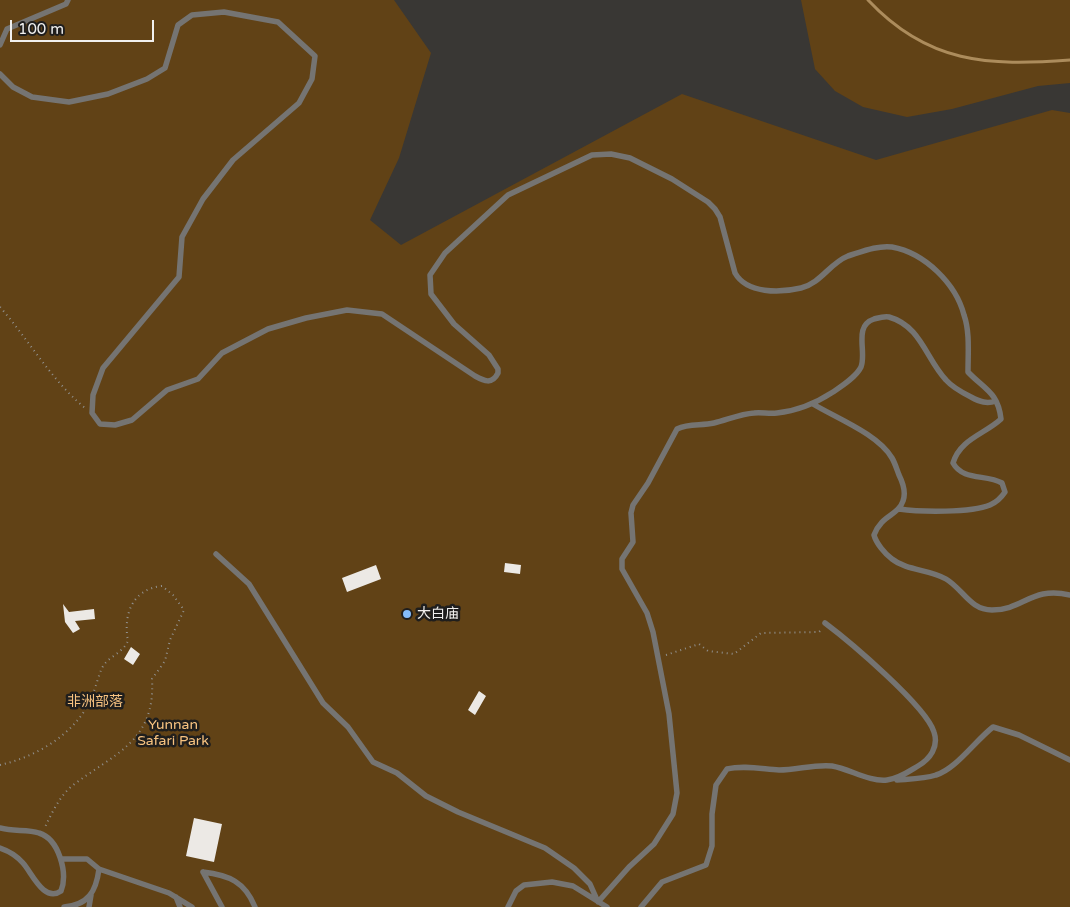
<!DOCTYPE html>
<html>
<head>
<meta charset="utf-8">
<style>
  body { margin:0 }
  #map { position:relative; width:1070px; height:907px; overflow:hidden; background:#393734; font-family:"Varela Round",sans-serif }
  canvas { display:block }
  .scale { position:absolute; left:10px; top:20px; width:144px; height:22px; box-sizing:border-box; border:2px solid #f1f0ee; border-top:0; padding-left:6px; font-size:15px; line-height:18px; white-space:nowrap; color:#f1f0ee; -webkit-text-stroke:4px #1f1e1d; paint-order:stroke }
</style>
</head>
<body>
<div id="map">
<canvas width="1070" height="907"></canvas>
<div class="scale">100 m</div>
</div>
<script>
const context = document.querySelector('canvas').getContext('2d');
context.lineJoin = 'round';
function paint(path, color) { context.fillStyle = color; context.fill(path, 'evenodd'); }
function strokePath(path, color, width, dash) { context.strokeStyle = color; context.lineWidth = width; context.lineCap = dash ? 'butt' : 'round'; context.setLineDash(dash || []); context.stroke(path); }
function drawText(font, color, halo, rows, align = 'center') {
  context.font = font + ' "Varela Round","Noto Sans SC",sans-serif'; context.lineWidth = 5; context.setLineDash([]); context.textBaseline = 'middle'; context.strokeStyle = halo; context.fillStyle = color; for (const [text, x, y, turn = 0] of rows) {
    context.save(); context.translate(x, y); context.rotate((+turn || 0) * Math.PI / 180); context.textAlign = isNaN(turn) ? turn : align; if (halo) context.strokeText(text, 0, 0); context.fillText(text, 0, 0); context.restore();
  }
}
const green = new Path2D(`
  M0 0H394L431 53 399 158 370 220 401 245 682 94 876 160 1052 110 1070 113V907H0Z
  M801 0H1070V83L1038 86 952 109 907 117 863 107 835 91 815 69Z`);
const stream = new Path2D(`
  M868 0C928 64 988 66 1070 60`);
const building = new Path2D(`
  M505 563 521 565 520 574 504 572Z
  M376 565 381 579 347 592 342 578Z
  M63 604 69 612 94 609 95 619 75 621 80 629 73 633 65 622Z
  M131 647 140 654 133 665 124 659Z
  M479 691 486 696 475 715 468 710Z
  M194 818 222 824 214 862 186 856Z`);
const path = new Path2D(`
  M0 307C29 340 51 380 85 408
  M666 655 699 644 708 651 734 654 761 633 819 632 821 630
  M0 765C35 757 72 736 89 703 95 692 97 679 102 668 108 656 121 655 128 641 123 615 132 589 162 586L173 595 184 610 170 640 165 661 152 679C156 742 113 754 72 786 59 797 52 813 45 827`);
const lane = new Path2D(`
  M0 45 7 29 66 4 68 0
  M0 74 13 87 32 97 69 102 108 94 147 79 165 68 178 25 192 15 224 12 278 22 315 56 312 79 299 103 233 160 203 199 182 237 179 277 103 368 93 395 92 413 100 424 115 425 132 420 167 390 198 379 222 353 268 329 306 318 347 310 382 314 475 376C484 381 492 385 498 373V369L489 355 454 324 431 294 430 275 445 253 508 195 592 155 611 154 630 158 672 179 708 202 715 209 720 217 735 273C747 294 780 293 801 288 821 283 830 263 848 256 861 252 878 245 892 247 925 253 956 284 964 315 970 332 968 353 968 372 984 389 998 392 1001 419 985 434 960 439 953 463 963 481 986 474 1002 483L1005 492C1001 498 997 502 990 505 971 513 920 512 899 509
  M813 404C836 418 878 434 892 458 895 463 897 470 899 475 903 483 906 493 903 501 898 516 882 514 874 535 876 543 885 554 892 559 907 571 929 569 946 579 963 589 970 610 992 610 1024 610 1031 586 1070 595
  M216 554 249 584 323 703 348 727 373 762 397 773 426 796 458 812 545 848 574 868 590 884 598 902 629 867 654 844 673 814 677 793 669 714 653 632 647 613 622 569V559L633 542 631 513 633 505 648 483 677 429C689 423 701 426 714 423 727 420 740 414 754 413 761 412 769 414 777 413 797 411 816 403 833 392 842 386 856 377 861 367 867 352 853 326 874 319 878 318 884 316 889 317 921 326 926 359 946 380 953 388 963 393 971 397 980 402 987 404 996 401
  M897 780C910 779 924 779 936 775 956 769 975 741 993 727L1019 735 1070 760
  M0 828C13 832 27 829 39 833 59 839 68 873 61 891 44 903 32 873 23 863 17 856 9 851 0 848
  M62 859H87L99 869 169 893 192 907
  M203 872C229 875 245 882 255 907
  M203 872 222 907
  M176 897 180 907
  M64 907C88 905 96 892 99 869
  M89 907 91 895
  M508 907 516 891 524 885 552 882 573 886 607 907
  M641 907 662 882 706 865 712 846V814L716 785 727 769C744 765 762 769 779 770 797 770 815 764 832 766 850 769 869 782 887 780 898 779 908 772 918 766 930 759 939 747 934 732 926 706 849 641 825 623`);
const markers = [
  [407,614,5,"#84bcfb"]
];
const poiNames = [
  ["大白庙",417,614]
];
const parkNames = [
  ["非洲部落",95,702],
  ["Yunnan",173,725],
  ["Safari Park",173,741]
];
paint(green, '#614216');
strokePath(stream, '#ac8c5c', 3);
paint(building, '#ece9e5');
strokePath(path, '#92918e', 2, [1, 4]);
strokePath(lane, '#757472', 5.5);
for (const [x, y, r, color] of markers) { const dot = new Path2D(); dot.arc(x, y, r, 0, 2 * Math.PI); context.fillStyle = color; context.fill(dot); strokePath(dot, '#1f1e1d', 2); }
drawText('14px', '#f1f0ee', '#1f1e1d', poiNames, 'left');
drawText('14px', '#f8c380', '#1f1e1d', parkNames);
</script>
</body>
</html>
